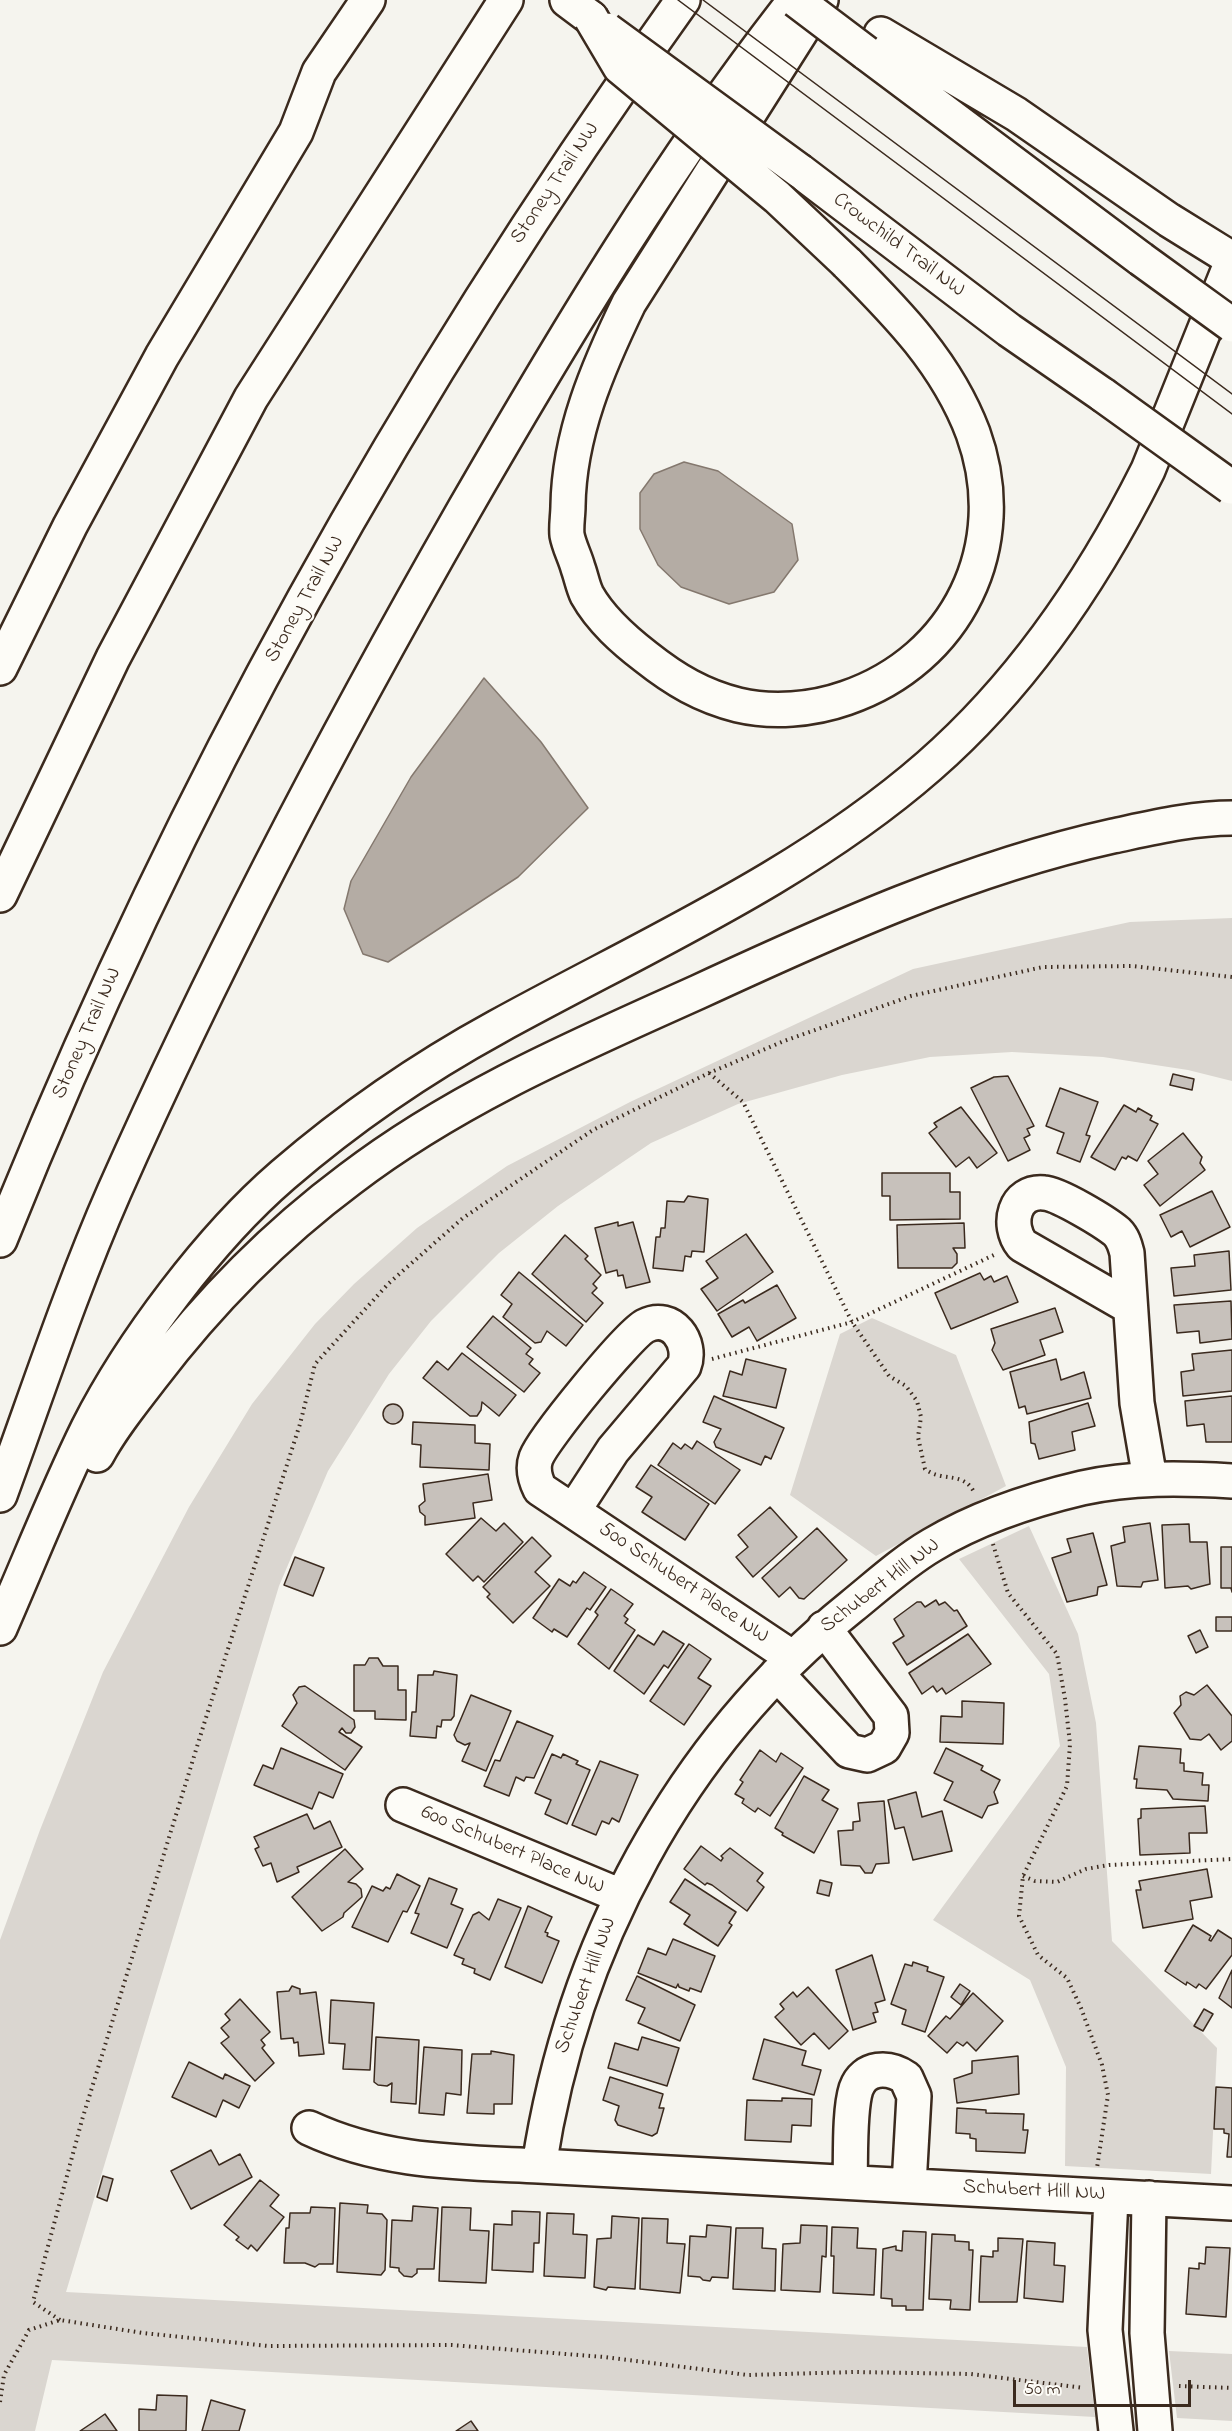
<!DOCTYPE html>
<html>
<head>
<meta charset="utf-8">
<style>
  body { margin:0 }
  #map { position:relative; width:1232px; height:2431px; overflow:hidden; background:#f5f4ee; font-family:"Indie Flower",sans-serif }
  canvas { display:block }
  .scale { position:absolute; left:1013px; top:2380px; width:178px; height:27px; box-sizing:border-box; border:3px solid #3b2a1e; border-top:0; padding-left:8px; font-size:18px; line-height:21px; white-space:nowrap; color:#3b2a1e; -webkit-text-stroke:4px #fdfcf7; paint-order:stroke }
</style>
</head>
<body>
<div id="map">
<canvas width="1232" height="2431"></canvas>
<div class="scale">50 m</div>
</div>
<script>
const context = document.querySelector('canvas').getContext('2d');
context.lineJoin = 'round';
function paint(path, color) { context.fillStyle = color; context.fill(path, 'evenodd'); }
function strokePath(path, color, width, dash) { context.strokeStyle = color; context.lineWidth = width; context.lineCap = dash ? 'butt' : 'round'; context.setLineDash(dash || []); context.stroke(path); }
function drawText(font, color, halo, rows, align = 'center') {
  context.font = font + ' "Indie Flower",sans-serif'; context.lineWidth = 4.5; context.setLineDash([]); context.textBaseline = 'middle'; context.strokeStyle = halo; context.fillStyle = color; for (const [text, x, y, turn = 0] of rows) {
    context.save(); context.translate(x, y); context.rotate((+turn || 0) * Math.PI / 180); context.textAlign = isNaN(turn) ? turn : align; if (halo) context.strokeText(text, 0, 0); context.fillText(text, 0, 0); context.restore();
  }
}
const green = new Path2D(`
  M1232 918V1081L1188 1070 1103 1057 1012 1052 930 1057 842 1075 738 1104 651 1143 558 1206 499 1253 431 1321 389 1374 328 1471 279 1586 66 2292 1087 2347 1095 2417 52 2360 35 2431H0V1940L40 1830 103 1672 189 1507 252 1404 315 1324 354 1284 417 1228 507 1166 630 1102 913 969 1130 922Z
  M872 1318 956 1355 1006 1486 876 1556 790 1495 840 1334Z
  M1029 1526 1078 1634 1096 1723 1112 1941 1217 2048 1211 2174 1065 2166 1066 2067 1030 1980 933 1920 1060 1746 1049 1674 959 1559Z
  M1169 2351 1232 2354V2421L1177 2418Z`);
const water = new Path2D(`
  M684 462 718 471 792 524 798 560 774 592 729 604 681 587 658 565 640 529V493L654 474Z
  M484 678 541 742 588 808 518 877 388 962 363 954 344 909 351 881 411 777Z`);
const building = new Path2D(`
  M1173 1074 1194 1079 1192 1090 1170 1085Z
  M1008 1076 1034 1126 1027 1129 1030 1135 1024 1138 1030 1150 1008 1161 971 1088 994 1077Z
  M1060 1088 1098 1102 1086 1135 1090 1136 1080 1162 1057 1153 1064 1133 1046 1126Z
  M1124 1105 1136 1112 1138 1108 1152 1116 1150 1120 1158 1124 1137 1161 1128 1156 1126 1159 1122 1157 1115 1170 1091 1157Z
  M961 1107 997 1153 977 1168 969 1157 956 1167 929 1133 937 1127 934 1123Z
  M1183 1133 1202 1157 1200 1163 1205 1170 1160 1206 1144 1185 1158 1174 1148 1161Z
  M882 1173H950V1192H960V1219L890 1220V1196H882Z
  M1212 1191 1230 1227 1190 1247 1182 1231 1171 1237 1160 1215Z
  M688 1196 708 1199 704 1252 692 1251 691 1257 685 1256 683 1271 653 1268 656 1237H660L661 1228H665L667 1201 684 1202Z
  M618 1222V1226L633 1222 650 1282 626 1288 623 1275 618 1276 617 1270 606 1273 595 1228Z
  M964 1223 965 1248H953L957 1254V1263L952 1268H898L897 1225Z
  M746 1234 773 1272 717 1311 701 1289 718 1278 706 1261Z
  M565 1235 588 1256 585 1259 601 1275 593 1284 597 1288 592 1293 603 1303 586 1322 532 1274Z
  M1229 1251 1231 1290 1174 1296 1171 1268 1195 1266 1194 1255Z
  M519 1272 583 1325 566 1346 547 1331 541 1342 535 1343 503 1317 512 1304 501 1295Z
  M980 1273 984 1280 991 1276 994 1282 1007 1276 1018 1302 951 1329 935 1293Z
  M777 1285 796 1318 757 1341 749 1327 732 1337 718 1314 743 1300 745 1303Z
  M1231 1301 1232 1339 1200 1343 1199 1331 1177 1333 1174 1305Z
  M1055 1308 1063 1332 1040 1340 1045 1355 1003 1370 992 1350 995 1343 991 1329Z
  M493 1316 531 1348 526 1354 533 1359 529 1364 540 1373 524 1392 467 1347Z
  M1232 1350V1391L1183 1396 1181 1372 1194 1370 1192 1354Z
  M462 1353 516 1395 499 1416 482 1402 481 1410 477 1416H470L423 1378 437 1361 448 1370Z
  M746 1359 786 1369 776 1408 723 1396 730 1371 742 1375Z
  M1056 1359 1061 1380 1084 1372 1091 1398 1027 1414 1025 1406 1019 1408 1010 1372Z
  M714 1396 784 1428 771 1459 765 1456 761 1465 716 1447 714 1442 721 1429 703 1422Z
  M1232 1396V1442H1206L1204 1424 1187 1426 1185 1401Z
  M1088 1403 1095 1426 1072 1432 1075 1450 1039 1459 1035 1444 1031 1443 1029 1422Z
  M383 1414a10 10 0 1 1 20 0a10 10 0 1 1-20 0Z
  M413 1422 475 1425V1443L490 1444 489 1470 420 1467 421 1445 412 1444Z
  M697 1441 740 1470 715 1504 658 1465 673 1443 681 1449 685 1444 692 1449Z
  M651 1465 709 1504 685 1540 642 1512 652 1497 636 1487Z
  M488 1474 492 1500 473 1503 475 1518 425 1525V1516L420 1512 419 1506 425 1501 423 1484Z
  M770 1507 797 1537 753 1577 736 1557 748 1547 738 1535Z
  M481 1518 496 1531 504 1523 523 1542 484 1582 478 1576 473 1581 446 1554Z
  M1150 1523 1158 1580 1143 1582 1141 1587 1117 1586 1111 1546 1125 1542 1123 1527Z
  M1189 1524 1190 1542H1207L1210 1584 1191 1589 1188 1586 1165 1588 1162 1525Z
  M817 1528 847 1560 804 1599 799 1598 790 1587 779 1597 762 1578Z
  M1093 1533 1107 1585 1098 1587 1097 1595 1067 1602 1052 1558 1071 1552 1067 1539Z
  M532 1537 551 1556 535 1572 550 1586 513 1623 487 1597 490 1594 483 1587Z
  M1221 1547H1232V1592L1231 1588H1221Z
  M295 1557 324 1568 313 1596 284 1585Z
  M584 1572 606 1587 590 1610 587 1608 567 1637 554 1629 552 1632 533 1618 559 1579 570 1586 573 1581 576 1583Z
  M611 1589 633 1604 624 1616 628 1619 625 1623 635 1630 609 1669 578 1644 598 1615 595 1612Z
  M936 1600 939 1605 945 1602 954 1611 957 1610 967 1626 907 1665 893 1643 904 1636 894 1619 917 1602H921L925 1607Z
  M1216 1617H1232V1631H1216Z
  M1200 1630 1208 1647 1196 1653 1188 1636Z
  M663 1631 684 1644 668 1668 664 1665 644 1694 614 1671 638 1635 654 1645Z
  M968 1634 991 1664 946 1694 942 1688 937 1692 933 1686 922 1694 909 1673Z
  M689 1644 711 1659 698 1678 711 1686 684 1725 650 1701Z
  M369 1658H378L383 1666H398V1690H406V1720L375 1719V1711H354V1665H365Z
  M434 1671 457 1675 454 1716 451 1720H442L441 1727 437 1726 436 1738 410 1736 412 1712H416L418 1675H433Z
  M1207 1685 1232 1716V1741L1221 1750 1209 1734 1201 1740 1190 1739 1174 1713 1181 1705 1180 1696 1186 1692 1194 1695Z
  M305 1686 354 1720 355 1727 351 1733H346L342 1728 339 1732 362 1747 345 1770 282 1726 297 1703 293 1695 299 1687Z
  M471 1695 511 1711 486 1771 462 1761 470 1743 465 1745 457 1741 454 1735Z
  M962 1701 1004 1703 1003 1744 940 1742 941 1716 962 1717Z
  M517 1721 553 1736 534 1778 526 1777 524 1781 516 1777 509 1796 484 1786 495 1760 500 1761Z
  M1139 1746 1181 1749 1180 1763H1184V1771L1203 1773 1202 1785H1209L1208 1801 1173 1799 1167 1790 1136 1788 1137 1779H1134Z
  M281 1748 343 1774 333 1798 319 1792 312 1809 254 1785 263 1765 273 1769Z
  M946 1748 983 1766 981 1770 1000 1780 994 1792 998 1803 988 1806 982 1818 944 1800 953 1782 934 1773Z
  M760 1750 776 1762 781 1753 803 1768 770 1816 758 1808 755 1812 752 1810 742 1803 744 1799 735 1794 743 1782 740 1780Z
  M552 1754 561 1758 563 1754 578 1761 576 1764 590 1770 567 1824 545 1814 551 1800 535 1793Z
  M600 1761 638 1775 619 1822 612 1818 609 1824 602 1821 596 1835 572 1825Z
  M804 1776 829 1790 822 1800 838 1809 814 1853 782 1835 783 1833 775 1828Z
  M916 1792 922 1817 942 1811 952 1851 913 1860 904 1827 895 1829 888 1800Z
  M884 1801 889 1863 876 1864 872 1873H865L860 1866 841 1865 838 1831 853 1830V1822L860 1821 858 1803Z
  M1205 1806 1207 1833H1189L1190 1853 1140 1855 1138 1819 1141 1818V1809Z
  M307 1814 314 1829 330 1821 342 1847 297 1867 299 1872 277 1882 271 1863 263 1866 255 1849 259 1847 254 1837Z
  M701 1846 721 1861 723 1858 721 1856 730 1848 763 1873 757 1881 764 1887 747 1911 712 1885 707 1883 705 1885 684 1869Z
  M345 1849 363 1869 348 1882 356 1884 361 1889 362 1897 344 1913 343 1917 322 1931 292 1897Z
  M1207 1869 1212 1897 1190 1901 1193 1919 1143 1928 1136 1890H1141L1139 1881Z
  M397 1874 420 1886 407 1912 403 1911 388 1942 352 1927 372 1886 383 1891 386 1887 390 1889Z
  M429 1878 457 1889 451 1904 463 1909 447 1948 411 1933 419 1914 415 1913Z
  M685 1879 736 1912 729 1923 732 1925 718 1946 684 1924 690 1915 670 1902Z
  M820 1880 832 1883 829 1896 817 1893Z
  M498 1899 521 1908 490 1980 474 1973 475 1969 462 1964 464 1959 454 1955 473 1915 479 1912 489 1920Z
  M528 1906 552 1917 545 1932 548 1933 547 1936 559 1941 542 1983 505 1967Z
  M1193 1925 1211 1936 1209 1940 1211 1941 1218 1930 1232 1939V1955L1206 1989 1199 1984 1196 1988 1187 1982 1186 1985 1165 1971Z
  M673 1939 715 1956 701 1992 690 1988 689 1991 679 1987 678 1984 676 1988 638 1973 648 1948 666 1955Z
  M872 1955 885 2000 875 2003 878 2012 873 2013 876 2022 853 2030 836 1970Z
  M913 1962 928 1967 927 1971 944 1977 925 2032 902 2024 906 2010 891 2004 905 1964 912 1966Z
  M1232 1970V2008L1219 1998Z
  M637 1976 695 2005 680 2041 638 2023 645 2008 626 2000Z
  M960 1984 970 1991 961 2005 951 1997Z
  M292 1986 300 1989V1994L316 1992 324 2054 299 2056 298 2042 294 2043 293 2038 281 2039 277 1992 289 1991Z
  M808 1987 848 2031 829 2049 814 2033 801 2045 775 2017 784 2009 780 2004 793 1992 797 1997Z
  M973 1993 1003 2021 976 2051 967 2042 963 2046 957 2042 947 2053 928 2036 946 2016 950 2019Z
  M240 1999 270 2032 261 2040 265 2045 262 2048 274 2063 255 2081 221 2043 229 2037 221 2028 230 2020 225 2014Z
  M331 2000 374 2003 370 2070 343 2069 345 2044 329 2043Z
  M1204 2009 1213 2014 1203 2031 1194 2026Z
  M376 2037 419 2040 416 2104 391 2102 392 2083 387 2086 378 2085 374 2082Z
  M642 2037 679 2048 667 2086 608 2068 615 2043 638 2050Z
  M764 2039 806 2051 802 2065 821 2070 814 2095 753 2079Z
  M424 2047 462 2050 461 2095 446 2093 444 2115 419 2113Z
  M491 2051 514 2055 512 2104H494V2114L467 2113 472 2054H491Z
  M1018 2056 1019 2094 957 2103 954 2079 972 2073V2061Z
  M189 2062 223 2079 225 2074 250 2086 239 2108 223 2100 216 2117 172 2097Z
  M610 2077 663 2094 659 2108H664L657 2133 652 2136 618 2125 615 2120 619 2106 603 2100Z
  M1216 2087 1232 2088V2157H1227L1229 2134 1224 2133V2129H1214Z
  M782 2098 812 2099 811 2126 792 2125 791 2142 745 2140 747 2100 782 2101Z
  M957 2108 986 2110V2113L1024 2114 1023 2130H1028L1025 2153 976 2151V2139L970 2138V2134L956 2133Z
  M211 2150 219 2165 240 2154 252 2177 191 2209 171 2171Z
  M103 2176 113 2179 107 2201 97 2197Z
  M260 2180 279 2195 270 2206 284 2217 257 2251 251 2245 248 2249 236 2240 239 2237 224 2225Z
  M340 2203 368 2205 367 2213 382 2214 387 2220 385 2270 381 2275 337 2272Z
  M413 2206 438 2208 434 2269H417V2273L412 2277 404 2276 399 2271V2268L390 2267 392 2220 412 2221Z
  M311 2207 335 2208 333 2264H319L315 2267 305 2263H284L286 2228H289L290 2213H310Z
  M442 2207 471 2208 470 2230 489 2231 486 2283 439 2281Z
  M512 2211 540 2212 539 2243H534L533 2272 492 2270 494 2224 512 2225Z
  M547 2213 574 2214 573 2234 587 2235 585 2278 544 2276Z
  M612 2216 639 2218 635 2289 608 2287 606 2290 594 2287 597 2239 611 2238Z
  M642 2218 668 2219 667 2243 685 2244 680 2293 640 2289Z
  M707 2225 731 2227 728 2278 712 2277 710 2281 703 2280 700 2277 688 2276 690 2236 706 2237Z
  M801 2225 827 2226 826 2257 822 2256 820 2292 781 2290 783 2244 800 2243Z
  M832 2227 858 2228 857 2248 876 2249 874 2295 833 2293 834 2256H831Z
  M736 2228H763L762 2248 776 2249 775 2291 733 2289Z
  M903 2231 926 2232 923 2310H906V2306H892V2299L881 2298 883 2249 896 2246V2250L902 2251Z
  M932 2234 955 2235V2241L969 2242V2250H973L970 2310 950 2309 951 2300 929 2299Z
  M998 2238 1023 2239 1017 2302H979L981 2256 993 2257V2251H998Z
  M1027 2241 1055 2243 1054 2265 1065 2266 1063 2302 1024 2298Z
  M1206 2247 1230 2248 1226 2317 1186 2314 1189 2268 1199 2269V2263L1205 2264Z
  M157 2395 187 2396 186 2431H139V2409L156 2410Z
  M211 2400 245 2410 239 2431H202Z
  M105 2414 117 2431H80L95 2421Z
  M471 2421 478 2431H456Z`);
const path = new Path2D(`
  M709 1073 743 1102 852 1322 889 1376 906 1386 917 1401 921 1417 918 1437 925 1469C943 1483 964 1470 975 1494
  M712 1359 852 1322 996 1254
  M993 1544 1008 1593 1057 1654 1065 1699 1070 1744 1067 1786 1023 1876 1019 1916 1038 1955 1067 1978 1081 2008 1102 2065 1108 2095 1097 2168
  M1023 1876 1035 1881 1057 1882 1086 1869 1109 1865 1232 1859
  M60 2320 33 2302 82 2120 204 1724 300 1424 315 1364 389 1283 463 1218 593 1130 709 1073 784 1041 911 996 1043 967 1132 966 1232 977
  M1179 2386 1232 2388
  M0 2402 4 2375 29 2330 60 2320 143 2333 268 2346 451 2345 604 2357 748 2375 855 2372 971 2374 1084 2388`);
const minor = new Path2D(`
  M1128 1306 1022 1245C1006 1225 1014 1190 1044 1193 1059 1194 1105 1222 1117 1232 1123 1238 1125 1245 1127 1253L1137 1403 1150 1479
  M1232 1481C1182 1478 1131 1477 1082 1488 1031 1500 977 1518 932 1545 903 1562 877 1586 851 1607 678 1746 572 1949 539 2166L1232 2203
  M574 1510 613 1450 684 1366C693 1343 672 1312 645 1326 628 1335 543 1439 536 1458 532 1469 535 1479 540 1489L793 1658
  M777 1674 849 1751 867 1755 884 1747 892 1733 891 1716 824 1628
  M403 1805 621 1896
  M309 2128C384 2163 458 2162 539 2166
  M850 2182C851 2158 849 2111 856 2089 864 2066 889 2066 906 2078L914 2096 909 2185
  M1111 2197 1105 2330 1116 2431
  M1149 2198 1147 2333 1155 2431`);
const highway = new Path2D(`
  M567 0 591 18
  M821 0 629 303C598 367 569 434 568 506 568 515 566 526 567 535 569 546 575 557 578 568 581 576 583 587 587 595 601 620 624 640 646 657 675 680 702 696 738 705 772 713 812 710 846 698 957 660 1014 546 973 433 947 364 898 314 847 263
  M881 34 1016 114 1169 220 1232 259
  M866 53 1141 259
  M800 171 1009 330 1103 395
  M0 668 70 526 162 356 296 132 319 72 368 0
  M0 895 113 658 251 398 506 0
  M0 1240C175 801 408 383 683 0
  M97 1455C112 1427 132 1403 151 1378 208 1303 275 1235 350 1179 456 1098 578 1046 698 992 832 930 968 868 1113 836 1151 828 1192 818 1232 818
  M0 1495C37 1394 71 1290 114 1192 218 957 338 730 465 508 566 333 670 159 795 0
  M0 1628C29 1562 56 1493 88 1428 131 1343 211 1237 283 1175 348 1119 422 1068 497 1027 644 946 802 877 929 766 1023 684 1093 580 1148 470L1232 261`);
const tram = new Path2D(`
  M678 0 1232 414
  M703 0 1232 394`);
const highwayBridge = new Path2D(`
  M796 0 866 53
  M591 18 620 67 777 197 847 263
  M607 30 800 171
  M1141 259 1232 325
  M1103 395 1231 487`);
const streetNames = [
  ["Stoney Trail NW",556,184,-56],
  ["Crowchild Trail NW",898,246,37],
  ["Stoney Trail NW",306,600,-61],
  ["Stoney Trail NW",88,1034,-66],
  ["500 Schubert Place NW",683,1584,34],
  ["Schubert Hill NW",881,1587,-37],
  ["600 Schubert Place NW",512,1851,23],
  ["Schubert Hill NW",587,1986,-70],
  ["Schubert Hill NW",1034,2192,3]
];
paint(green, '#dad6d0');
paint(water, '#b4aca4');
strokePath(water, '#84786e', 1.5);
paint(building, '#c7c1bb');
strokePath(building, '#3b2a1e', 1.5);
strokePath(minor, '#3b2a1e', 38);
strokePath(highway, '#3b2a1e', 38);
strokePath(path, '#3b2a1e', 4, [1.5, 4.5]);
strokePath(minor, '#fdfcf7', 33);
strokePath(highway, '#fdfcf7', 33);
strokePath(tram, '#3b2a1e', 1.5);
strokePath(highwayBridge, '#3b2a1e', 38, []);
strokePath(highwayBridge, '#fdfcf7', 33);
drawText('21px', '#3b2a1e', '#fdfcf7', streetNames);
</script>
</body>
</html>
